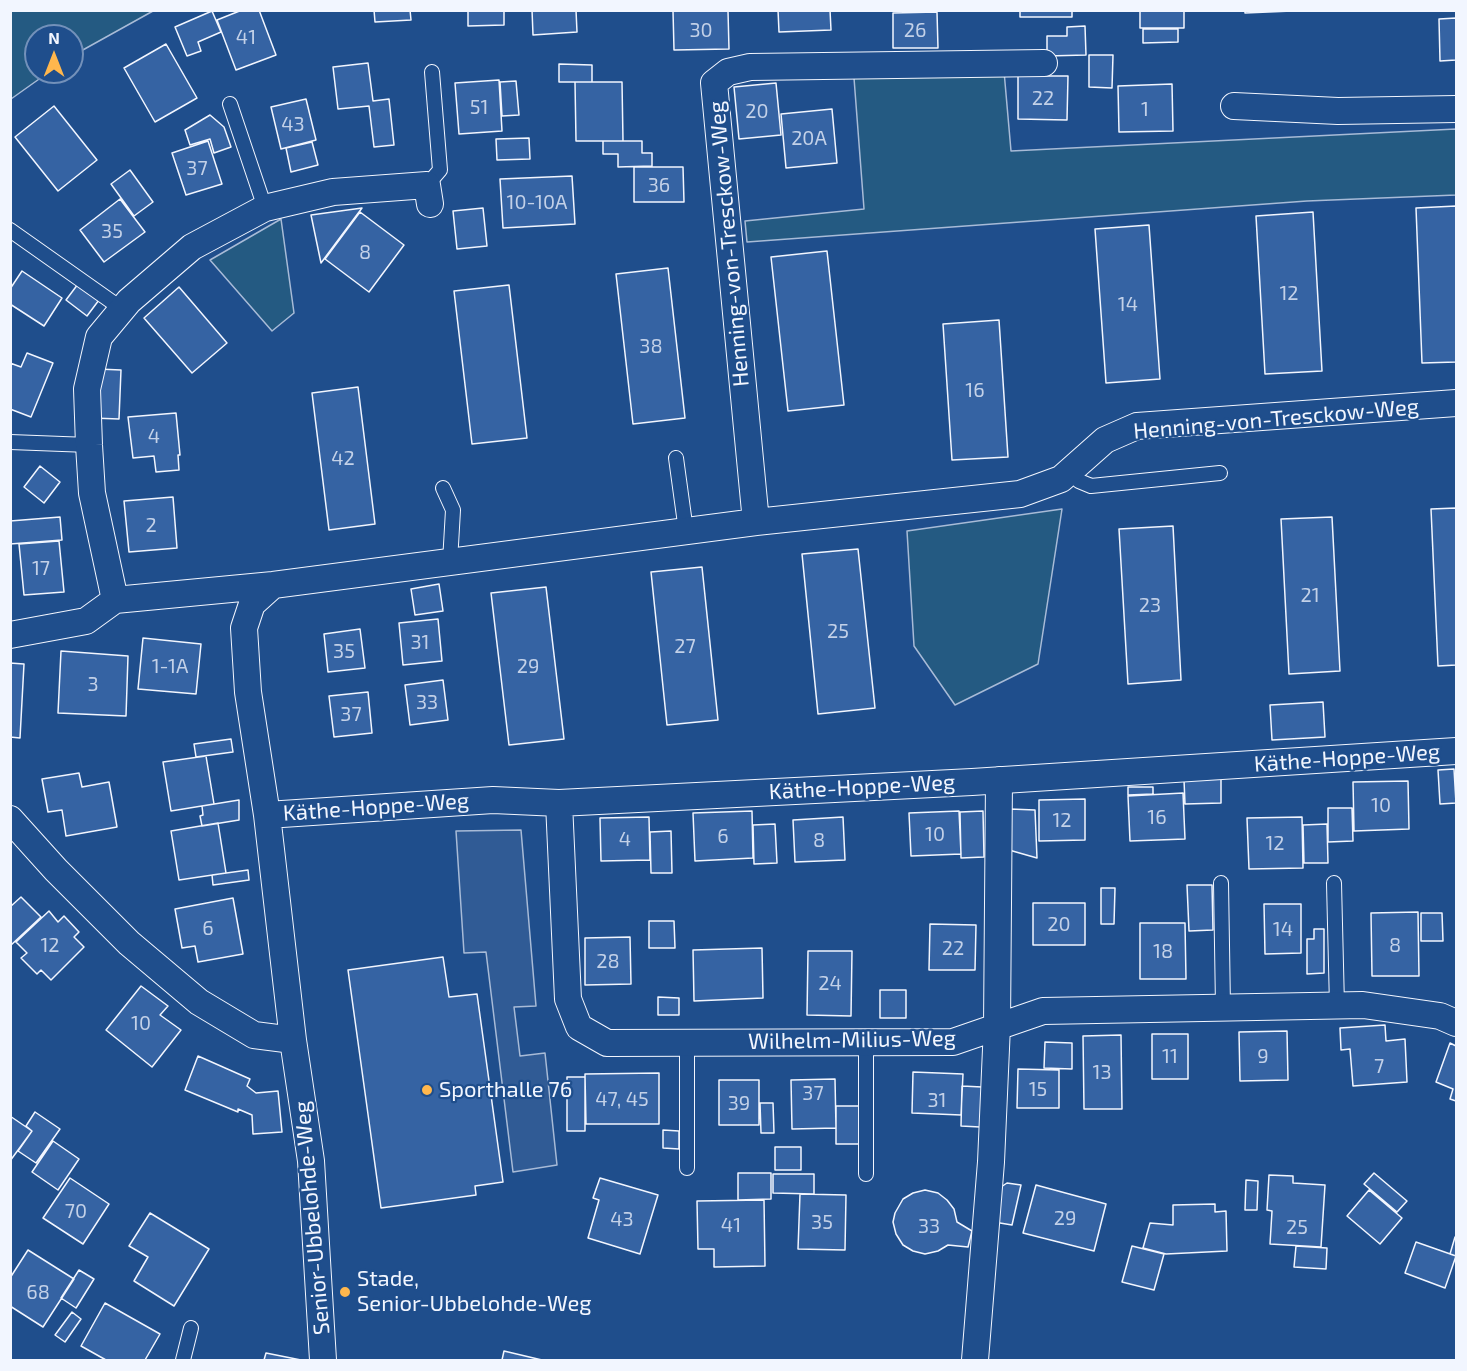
<!DOCTYPE html>
<html>
<head>
<meta charset="utf-8">
<style>
  body { margin:0 }
  #map { position:relative; width:1467px; height:1371px; overflow:hidden; background:#1f4e8c; font-family:"Exo 2",sans-serif }
  canvas { display:block }
  .frame { position:absolute; inset:0; border:12px solid #f2f6ff; pointer-events:none }
  .north { position:absolute; left:24px; top:24px; width:60px; height:60px; box-sizing:border-box; background:#1f4e8c; border:2px solid #7391ba; border-radius:50%; rotate:0deg; font-size:16px; font-weight:700; line-height:24px; text-align:center; color:#f2f6ff }
  .north::after { content:''; display:block; margin:auto; width:21px; height:27px; background:#ffb74d; clip-path:polygon(50% 0,100% 100%,50% 72%,0 100%) }
</style>
</head>
<body>
<div id="map">
<canvas width="1467" height="1371"></canvas>
<div class="frame"></div>
<div class="north">N</div>
</div>
<script>
const context = document.querySelector('canvas').getContext('2d');
context.lineJoin = 'round';
function paint(path, color) { context.fillStyle = color; context.fill(path, 'evenodd'); }
function strokePath(path, color, width, dash) { context.strokeStyle = color; context.lineWidth = width; context.lineCap = dash ? 'butt' : 'round'; context.setLineDash(dash || []); context.stroke(path); }
function drawText(font, color, halo, rows, align = 'center') {
  context.font = font + ' "Exo 2",sans-serif'; context.lineWidth = 4.5; context.setLineDash([]); context.textBaseline = 'middle'; context.strokeStyle = halo; context.fillStyle = color; for (const [text, x, y, turn = 0] of rows) {
    context.save(); context.translate(x, y); context.rotate((+turn || 0) * Math.PI / 180); context.textAlign = isNaN(turn) ? turn : align; if (halo) context.strokeText(text, 0, 0); context.fillText(text, 0, 0); context.restore();
  }
}
const green = new Path2D(`
  M11 10H153V11L72 56V36H36V72H49L11 99Z
  M1004 71 1011 151 1456 129V195L1307 201 747 242 745 221 864 209 854 78Z
  M281 219 294 313 272 331 210 260Z
  M1062 509 1038 664 955 705 914 646 907 531Z`);
const parking = new Path2D(`
  M521 830 536 1006 514 1007 520 1056 545 1053 557 1165 513 1172 486 952 464 953 456 831Z`);
const building = new Path2D(`
  M242 10H259L276 55 236 70 217 20Z
  M374 10H410L411 20 375 22Z
  M468 10H504V25L468 26Z
  M532 10H576L577 32 533 35Z
  M778 10H830L831 30 779 32Z
  M1020 10H1072V17H1020Z
  M1140 10H1184V28H1140Z
  M1245 10H1292V11L1245 13Z
  M212 11 221 32 198 42 201 51 187 56 175 27Z
  M673 11H728L729 49 674 50Z
  M937 12 938 48H893V13Z
  M1456 18V60L1440 61 1439 19Z
  M1085 26 1086 55 1047 56V36H1067V27Z
  M1143 29H1178V42L1143 43Z
  M166 44 197 98 155 122 124 68Z
  M1089 55H1113L1112 88 1089 87Z
  M368 63 373 101 389 99 394 145 374 147 369 106 338 109 333 67Z
  M559 64 592 65V82H559Z
  M1018 76H1068L1067 120 1018 119Z
  M499 80 502 131 459 134 455 83Z
  M516 81 519 115 502 116 500 82Z
  M575 82H622L623 141H576Z
  M776 83 781 135 739 139 734 87Z
  M1172 84 1173 131 1119 132 1118 86Z
  M306 99 316 140 281 149 271 107Z
  M54 106 97 160 58 191 15 137Z
  M832 109 837 163 786 168 781 114Z
  M210 115 224 127 231 147 214 153 210 139 190 145 185 130Z
  M529 138 530 159 497 160 496 139Z
  M208 141 222 184 186 195 172 153Z
  M603 141H642V153H652V166L618 167V154H603Z
  M312 142 318 165 291 172 286 148Z
  M634 167H683L684 202H634Z
  M130 170 153 202 134 216 111 184Z
  M572 176 575 224 503 228 500 179Z
  M120 199 145 232 104 262 80 230Z
  M1456 206V362L1422 363 1416 208Z
  M362 208 321 263 311 215Z
  M483 208 487 246 457 249 453 211Z
  M360 212 404 245 369 292 325 259Z
  M1313 212 1322 371 1265 374 1256 216Z
  M1149 225 1160 379 1106 383 1095 229Z
  M827 251 844 405 788 411 771 257Z
  M668 268 685 418 633 424 616 274Z
  M22 271 62 298 44 326 10 304V289Z
  M78 284 99 300 87 316 66 300Z
  M509 285 527 438 472 444 454 291Z
  M179 287 227 343 192 373 144 318Z
  M999 320 1008 457 952 460 943 324Z
  M27 353 53 363 31 417 10 409V363L21 367Z
  M98 369 121 370 119 419 92 418Z
  M358 387 375 524 329 530 312 393Z
  M176 413 180 455H178L179 470 156 472 154 456 133 458 128 417Z
  M40 466 60 482 44 503 24 487Z
  M173 497 177 548 129 552 124 501Z
  M1456 508V665L1438 666 1431 509Z
  M60 517 62 540 10 544V521Z
  M1332 517 1340 671 1289 674 1281 519Z
  M1173 526 1181 680 1128 684 1119 529Z
  M59 541 64 592 24 595 19 544Z
  M858 549 875 708 818 714 802 554Z
  M702 567 718 720 667 725 651 572Z
  M439 584 443 611 415 615 411 589Z
  M546 587 564 739 509 745 491 593Z
  M438 619 442 661 403 665 399 623Z
  M360 629 365 668 328 672 324 634Z
  M143 638 201 644 196 694 138 689Z
  M61 651 128 656 126 716 58 713Z
  M10 663 24 664 20 738 10 737Z
  M443 680 448 720 410 725 405 685Z
  M368 692 372 733 334 737 329 696Z
  M1323 702 1325 737 1272 740 1270 705Z
  M231 739 233 752 196 757 194 744Z
  M206 756 214 804 171 811 163 762Z
  M1454 769 1456 803 1440 804 1438 770Z
  M79 773 82 787 109 782 117 827 66 836 62 810 48 812 42 779Z
  M1221 779V803L1185 804 1184 780Z
  M1408 781 1409 829 1354 831 1353 782Z
  M1128 787H1153V794L1128 795Z
  M1183 793 1185 839 1130 841 1128 796Z
  M1085 799V840L1039 841V800Z
  M239 800V820L202 826 200 816 203 815 202 806Z
  M1328 808H1352L1353 841 1328 842Z
  M1010 809 1035 810 1037 858 1009 850Z
  M752 811 753 858 695 861 693 813Z
  M959 811 961 854 911 856 909 813Z
  M983 811 984 857 961 858 960 812Z
  M649 817 650 860 601 861 600 818Z
  M843 817 845 860 795 862 793 820Z
  M1302 817 1303 868 1249 869 1247 818Z
  M218 823 226 873 179 880 171 831Z
  M775 824 777 863 754 864 753 825Z
  M1327 824 1328 863H1304L1303 825Z
  M671 831 672 873H651L650 832Z
  M248 870 249 880 213 885 212 875Z
  M1187 885H1212L1213 930 1189 931Z
  M1101 888H1115L1114 924H1101Z
  M21 897 41 917 10 946V907Z
  M233 898 243 954 198 962 195 946 182 948 175 909Z
  M1033 903H1085V945H1033Z
  M1264 904H1301V953L1265 954Z
  M49 911 58 922 64 916 79 932 74 937 84 947 51 980 41 970 37 974 21 958 27 953 16 942Z
  M1418 912 1419 976H1372L1371 913Z
  M1421 913H1442L1443 941H1421Z
  M649 921H674L675 948H649Z
  M1140 923H1185L1186 979H1140Z
  M930 924 976 925 975 970H929Z
  M1314 929H1324V973L1307 974V939H1314Z
  M630 937 631 984 585 985V938Z
  M762 948 763 998 694 1001 693 950Z
  M808 951H852L851 1016 807 1015Z
  M443 957 449 997 477 994 503 1182 475 1186 476 1195 381 1208 348 970Z
  M141 986 168 1006 160 1015 181 1030 152 1067 106 1030Z
  M880 990H906V1018H880Z
  M658 997 679 998V1015H658Z
  M1385 1025 1386 1041 1405 1039 1407 1082 1353 1086 1350 1049 1341 1050 1340 1028Z
  M1287 1031 1288 1080 1240 1081 1239 1032Z
  M1152 1034H1188V1079H1152Z
  M1121 1035 1122 1109H1084L1083 1036Z
  M1045 1042 1072 1043V1069L1044 1068Z
  M1450 1043 1456 1046V1101L1450 1099 1453 1089 1436 1082Z
  M198 1056 250 1079 247 1086 256 1093 278 1091 282 1132 253 1134 252 1115 238 1109V1112L185 1090Z
  M1018 1069 1059 1070V1108H1017Z
  M913 1072 963 1074 961 1115 912 1113Z
  M659 1073V1124H586L585 1074Z
  M567 1077H585V1131H567Z
  M835 1079 836 1128 792 1129 791 1080Z
  M719 1080H759V1125H719Z
  M962 1086 982 1087 980 1127 961 1126Z
  M760 1103H773L774 1133H761Z
  M836 1106H859L860 1144H836Z
  M35 1112 60 1129 36 1163 18 1151 32 1131 26 1126Z
  M10 1116 32 1131 10 1161Z
  M663 1130 679 1131V1149L663 1148Z
  M53 1141 79 1159 58 1190 32 1172Z
  M775 1147H801V1170H775Z
  M738 1173H771V1199L738 1200Z
  M1374 1173 1407 1201 1397 1212 1364 1184Z
  M773 1174H814V1194L773 1193Z
  M1269 1175 1293 1176V1183L1325 1185 1321 1247 1270 1244 1272 1211 1267 1210Z
  M70 1178 109 1204 83 1244 43 1218Z
  M600 1178 658 1195 640 1254 588 1238 599 1200 593 1198Z
  M1246 1180 1258 1181 1257 1210H1245Z
  M1007 1183 1021 1185 1012 1225 1000 1223 996 1218 1001 1187Z
  M1036 1185 1106 1204 1094 1251 1023 1233Z
  M925 1190 938 1193 947 1200 954 1209 957 1222 972 1231 968 1247 948 1245 938 1251 925 1254 913 1251 903 1245 896 1234 893 1222 895 1213 903 1199 913 1193Z
  M1369 1190 1402 1218 1380 1244 1347 1216Z
  M800 1194 846 1195 845 1250 798 1249Z
  M764 1200 765 1266 714 1267V1249H698L697 1201Z
  M1215 1204V1212L1226 1211 1227 1251 1166 1254 1143 1248 1150 1223 1173 1225V1205Z
  M150 1213 209 1249 174 1306 134 1281 148 1257 129 1246Z
  M1455 1237 1456 1238V1256L1450 1254Z
  M1416 1242 1456 1256 1445 1288 1405 1273Z
  M1132 1246 1164 1254 1154 1290 1122 1282Z
  M1296 1246 1327 1248 1326 1269 1294 1267Z
  M28 1250 74 1279 43 1327 10 1306V1278Z
  M79 1270 94 1279 76 1308 61 1298Z
  M105 1303 160 1334 145 1360H106L81 1346Z
  M72 1312 81 1319 65 1342 55 1335Z
  M504 1351 542 1360H502Z
  M266 1353 301 1360H264Z`);
const service = new Path2D(`
  M230 104 265 208
  M427 185 440 170 432 72
  M10 230 122 309
  M10 442 89 445
  M676 458 686 531
  M1070 471 1079 481 1091 486 1220 473
  M443 488 453 510 450 562
  M1221 883 1223 1007
  M1334 883 1337 1006
  M866 1042V1174
  M687 1043V1168
  M183 1360 191 1328`);
const minor = new Path2D(`
  M1234 106 1338 111 1456 109
  M756 522 714 83 728 72 750 67 1044 63
  M273 585 252 604 244 628 248 692 267 815 293 1040 311 1161 323 1360
  M115 600 92 493 89 445 87 389 99 337 129 301 192 247 265 208 333 192 427 185 430 204
  M10 635 86 621 115 600 273 585 756 522 1020 494 1061 479 1105 440 1137 426 1456 403
  M559 803 568 999 579 1027 607 1043 953 1042 1043 1011 1363 1005 1440 1016 1456 1023
  M267 815 493 800 559 803 972 782 1456 751
  M10 819 56 870 129 943 199 1002 254 1035 293 1040
  M975 1360 991 1162 997 1026 999 780`);
const markers = [
  [427,1090,6,"#ffb74d"],
  [345,1292,6,"#ffb74d"]
];
const numberNames = [
  ["30",701,30],
  ["26",915,30],
  ["41",246,37],
  ["22",1043,98],
  ["51",479,107],
  ["1",1145,109],
  ["20",757,111],
  ["43",293,124],
  ["20A",809,138],
  ["37",197,168],
  ["36",659,185],
  ["10-10A",537,202],
  ["35",112,231],
  ["8",365,252],
  ["12",1289,293],
  ["14",1128,304],
  ["38",651,346],
  ["16",975,390],
  ["4",154,436],
  ["42",343,458],
  ["2",151,525],
  ["17",41,568],
  ["21",1310,595],
  ["23",1150,605],
  ["25",838,631],
  ["31",420,642],
  ["27",685,646],
  ["35",344,651],
  ["1-1A",170,666],
  ["29",528,666],
  ["3",93,684],
  ["33",427,702],
  ["37",351,714],
  ["10",1381,805],
  ["16",1157,817],
  ["12",1062,820],
  ["10",935,834],
  ["6",723,836],
  ["4",625,839],
  ["8",819,840],
  ["12",1275,843],
  ["20",1059,924],
  ["6",208,928],
  ["14",1283,929],
  ["12",50,945],
  ["8",1395,945],
  ["22",953,948],
  ["18",1163,951],
  ["28",608,961],
  ["24",830,983],
  ["10",141,1023],
  ["11",1170,1056],
  ["9",1263,1056],
  ["7",1379,1066],
  ["13",1102,1072],
  ["15",1038,1089],
  ["37",813,1093],
  ["47, 45",622,1099],
  ["31",937,1100],
  ["39",739,1103],
  ["70",76,1211],
  ["29",1065,1218],
  ["43",622,1219],
  ["35",822,1222],
  ["41",731,1225],
  ["33",929,1226],
  ["25",1297,1227],
  ["68",38,1292]
];
const streetNames = [
  ["Henning-von-Tresckow-Weg",729,244,-95],
  ["Henning-von-Tresckow-Weg",1276,419,-5],
  ["Käthe-Hoppe-Weg",1347,758,-4],
  ["Käthe-Hoppe-Weg",862,787,-3],
  ["Käthe-Hoppe-Weg",376,807,-4],
  ["Wilhelm-Milius-Weg",852,1040,-1],
  ["Senior-Ubbelohde-Weg",312,1218,-95]
];
const poiNames = [
  ["Sporthalle 76",439,1090],
  ["Stade,",357,1279],
  ["Senior-Ubbelohde-Weg",357,1304]
];
paint(green, '#245a82');
strokePath(green, '#a8bbd7', 1.5);
paint(parking, '#305b95');
strokePath(parking, '#a8bbd7', 1.5);
paint(building, '#3563a3');
strokePath(building, '#f2f6ff', 1.5);
strokePath(service, '#f2f6ff', 16);
strokePath(minor, '#f2f6ff', 28);
strokePath(service, '#1f4e8c', 14);
strokePath(minor, '#1f4e8c', 26);
for (const [x, y, r, color] of markers) { const dot = new Path2D(); dot.arc(x, y, r, 0, 2 * Math.PI); context.fillStyle = color; context.fill(dot); strokePath(dot, '#1f4e8c', 2); }
drawText('20px', '#c3d1e8', null, numberNames);
drawText('22px', '#f2f6ff', '#1f4e8c', streetNames);
drawText('22px', '#f2f6ff', '#1f4e8c', poiNames, 'left');
</script>
</body>
</html>
